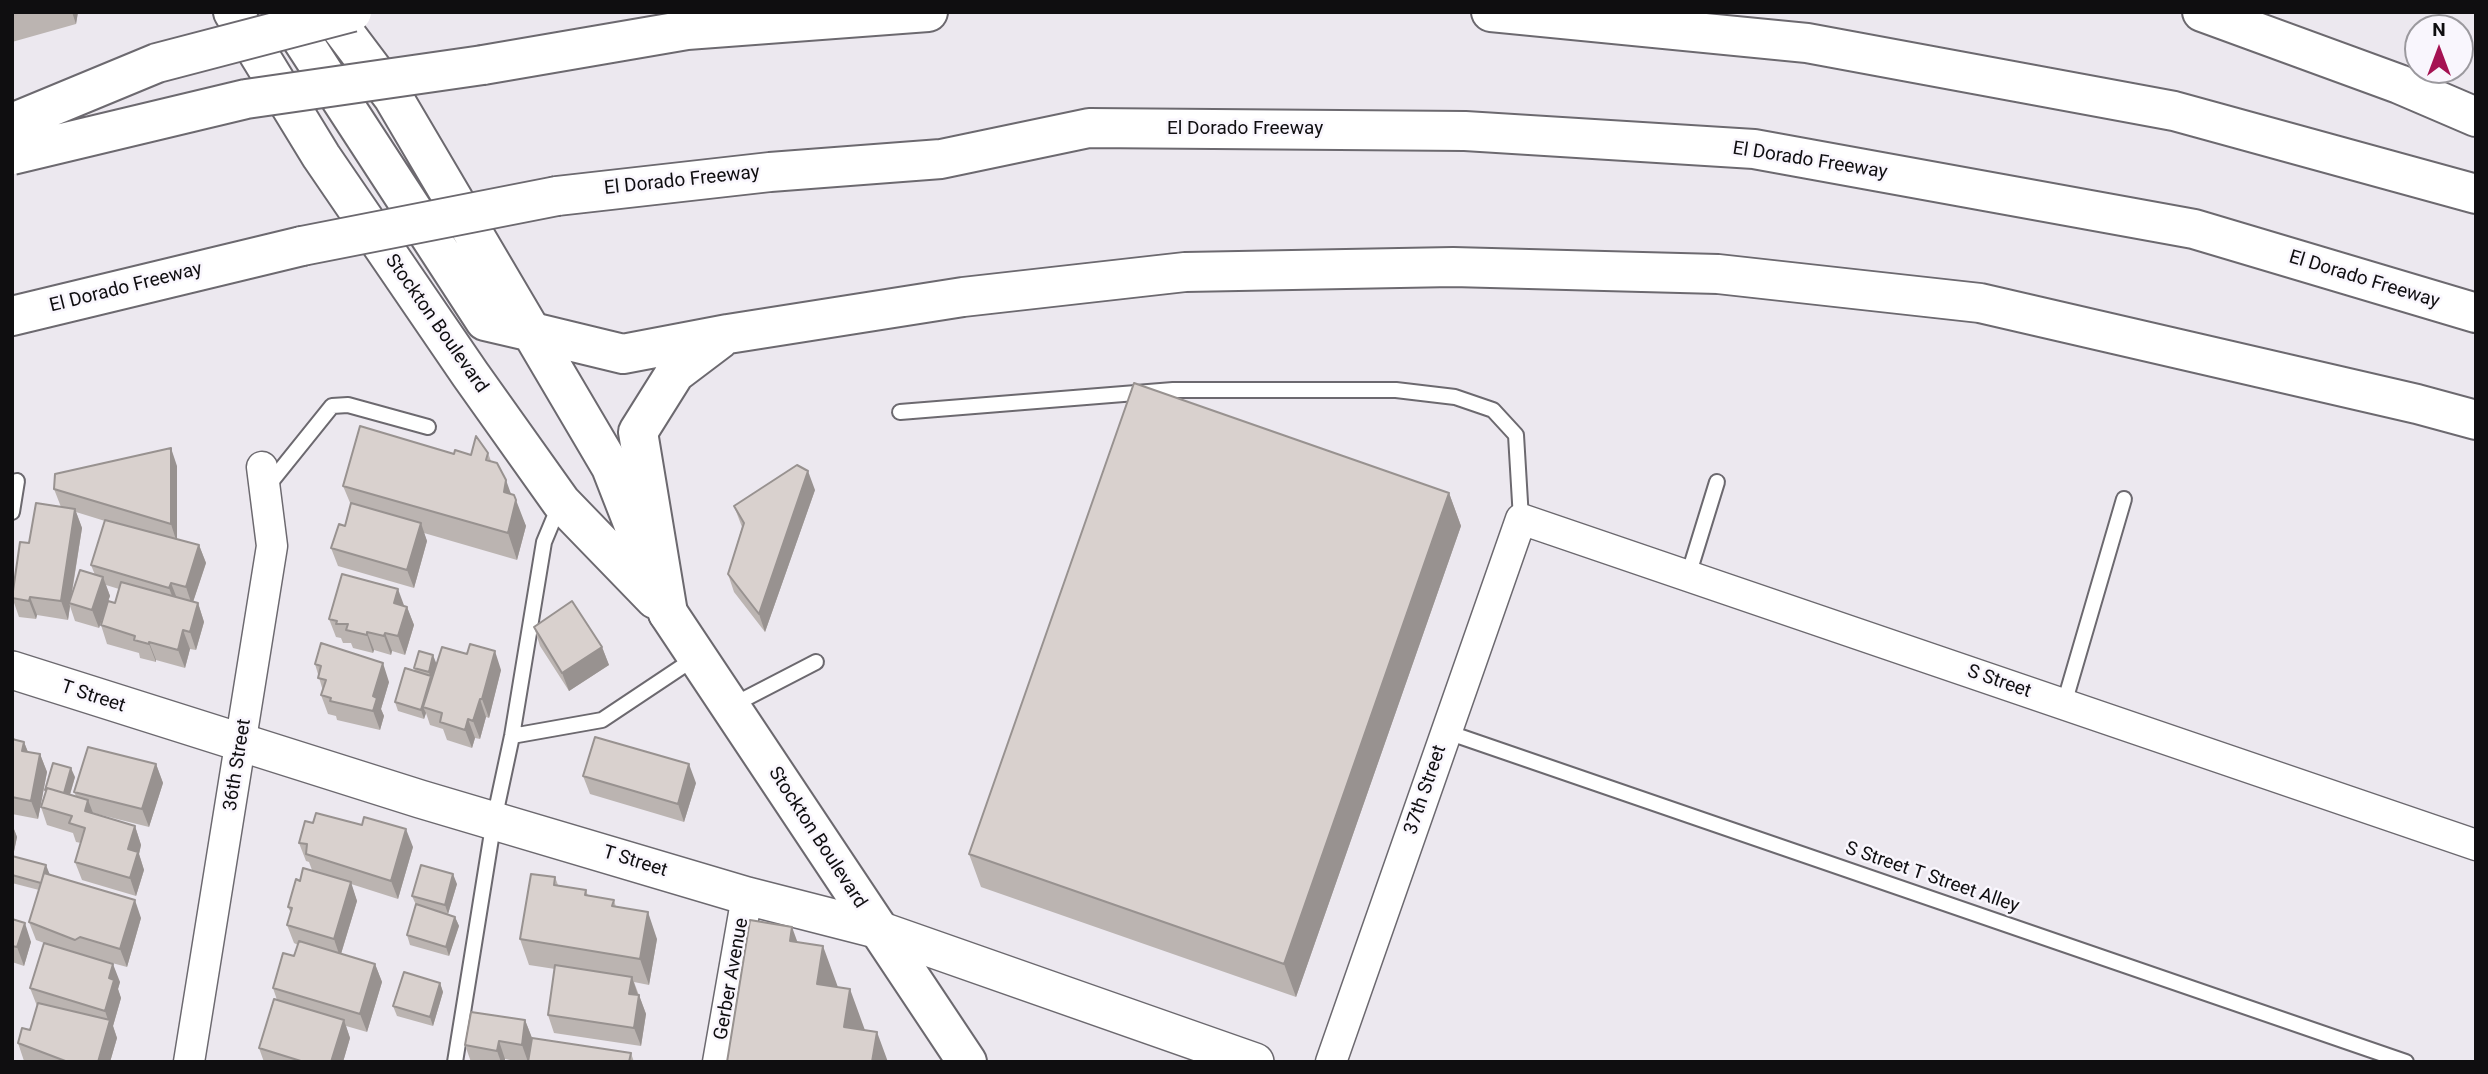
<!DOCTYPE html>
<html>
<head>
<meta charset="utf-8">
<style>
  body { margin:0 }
  #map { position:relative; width:2488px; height:1074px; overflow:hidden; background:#ece8ef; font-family:Roboto,sans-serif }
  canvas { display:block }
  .frame { position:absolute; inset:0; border:14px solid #0f0e10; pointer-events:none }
  .north { position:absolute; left:2404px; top:14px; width:70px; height:70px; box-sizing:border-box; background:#f9f6fd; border:2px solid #9b999e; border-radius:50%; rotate:0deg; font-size:19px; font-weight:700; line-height:28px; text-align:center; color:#0f0e10 }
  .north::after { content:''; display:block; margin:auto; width:24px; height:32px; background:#a51252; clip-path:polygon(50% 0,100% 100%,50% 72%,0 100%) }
</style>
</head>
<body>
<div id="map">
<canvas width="2488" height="1074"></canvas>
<div class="frame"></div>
<div class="north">N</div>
</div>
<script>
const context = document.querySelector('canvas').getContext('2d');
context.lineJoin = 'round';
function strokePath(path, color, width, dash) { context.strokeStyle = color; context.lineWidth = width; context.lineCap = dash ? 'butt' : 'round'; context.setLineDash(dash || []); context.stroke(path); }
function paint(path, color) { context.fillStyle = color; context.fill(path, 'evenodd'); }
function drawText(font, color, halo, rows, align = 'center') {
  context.font = font + ' Roboto,sans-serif'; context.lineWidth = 5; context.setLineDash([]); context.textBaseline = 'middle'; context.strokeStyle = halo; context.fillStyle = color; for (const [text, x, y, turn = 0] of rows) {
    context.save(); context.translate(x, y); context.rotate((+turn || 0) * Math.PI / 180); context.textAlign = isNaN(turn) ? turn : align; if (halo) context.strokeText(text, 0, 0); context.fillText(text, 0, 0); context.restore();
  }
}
const service = new Path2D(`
  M900 412 1173 390H1396L1455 397 1493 410 1516 435 1521 519
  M266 488 332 406 348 405 428 427
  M12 512 17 481
  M1688 576 1717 482
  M2064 704 2124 499
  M731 706 816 662
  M1447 732 2406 1062
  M512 736 602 720 695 658
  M455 1062 494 820 512 736 544 542 559 506`);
const minor = new Path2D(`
  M189 1062 272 546 262 467
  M718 1062 747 896
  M1331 1062 1521 519 2476 845`);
const tertiary = new Path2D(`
  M12 670 420 799 747 896 876 929 1255 1062`);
const secondary = new Path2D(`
  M233 12 321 156 470 374 561 502 655 599
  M284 12 485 321 528 331
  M329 12 393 97 611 467 668 613 967 1062`);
const motorway = new Path2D(`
  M1491 12 1807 43 2174 111 2476 194
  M2202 12 2399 84 2476 117
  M483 65 687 30 928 12
  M557 196 770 172 941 159 1089 128 1465 131 1754 149 2194 229 2476 313
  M12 316 302 246
  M528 331 623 354 728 334 963 297 1185 272 1453 267 1718 274 1980 303 2417 404 2476 420
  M668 613 638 432 675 373 720 339`);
const motorwayBridge = new Path2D(`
  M12 123 157 63 352 12
  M12 155 246 99 483 65
  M302 246 557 196`);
const wall = new Path2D(`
  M12 12H78L76 24 12 42Z
  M488 453 491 461 511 494 526 526 517 560 424 533 427 541 414 588 338 566 331 548 345 526 351 505 343 486 454 454 471 455Z
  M177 466V539L199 545 206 563 193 602 198 603 204 622 196 650 190 649 185 668 156 660V662L140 658 139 653 107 644 101 625 107 605 99 628 75 621 70 606 68 620 37 615 36 619 19 617 12 597 61 507 54 489ZM76 512 105 521 91 565 95 575 72 593 82 528ZM106 585 119 589 115 603 108 601 110 596Z
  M815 490 765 632 734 592 728 574 742 527 734 506Z
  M1449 493 1461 526 1296 997 981 887 969 854Z
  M404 606 407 607 414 625 405 655 392 651 391 655 374 650 373 653 353 648 351 643H343L341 638 336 637 329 619Z
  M534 627 602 647 609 665 569 691 540 646Z
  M315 664 389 682 381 709 384 716 380 730 337 720 336 716 328 714 321 695 323 691Z
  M437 664 501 670 489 718 486 717 480 739 475 738 472 748 447 740 443 729 430 725 426 713 424 719 398 711 395 702 415 671 414 668Z
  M12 733 15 740 24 742 28 752 40 754 47 772 38 819 12 814Z
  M156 764 163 783 149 827 93 813V814L135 826 141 845 139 854 144 870 136 896 82 880 75 862 81 843 76 842 73 833 47 825 41 807 46 792 45 790 75 777 70 795 76 796 74 792Z
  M583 776 696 783 684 822 590 794Z
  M313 823 413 847 398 899 351 884 357 901 341 954 375 964 382 982 367 1032 346 1026 350 1038 343 1062H264L259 1048 277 1000 273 988 294 956 298 945 294 943 287 925 291 913 288 907 300 881 312 870 309 862 306 861 299 843Z
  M12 824 17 837 13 856 50 875 141 918 127 967 86 956 120 982 118 989 121 998 113 1026 117 1038 110 1062 24 1061 18 1043 30 1030 37 1006 30 988 44 943 36 940 29 922 39 890 12 883Z
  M555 877 558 885 586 890 588 896 614 900 616 907 657 939 649 985 634 982 646 1014 641 1046 554 1033 548 1015 555 969 529 965 520 939Z
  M457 884 448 914 455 917 459 926 449 956 410 945 407 935 416 905 412 896Z
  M12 919 31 942 24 966 12 962Z
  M440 983 443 992 433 1026 397 1016 393 1006Z
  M525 1020 532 1038 631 1053 634 1062H520L505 1059V1062H471L465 1045Z`);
const shadedWall = new Path2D(`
  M72 12H78L76 24Z
  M171 448 177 466V543L171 524Z
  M808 471 815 490 765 632 759 614Z
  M506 480 515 505 516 500 526 526 517 560 508 533 504 492Z
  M1449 493 1461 526 1296 997 1284 964Z
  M75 509 82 528 70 603H69L70 606 68 620 61 601Z
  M421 523 427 541 414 588 407 570Z
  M199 545 206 563 192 605 186 587Z
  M103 577 110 596 99 628 92 610Z
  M171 583 178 601 176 606 169 588Z
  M398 589 405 608 394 603Z
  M30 597 37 615 36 619 29 601Z
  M198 603 204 622 196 650 190 632Z
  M407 607 414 625 405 655 398 636Z
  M183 630 190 649 185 668 178 650Z
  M367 632 374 650 373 653 367 635Z
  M385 633 392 651 391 655 384 636Z
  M149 642 156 660V662L149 644Z
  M602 647 609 665 569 691 562 673Z
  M495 651 501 670 489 718 482 699Z
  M433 655 437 665 423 707 426 713 424 719 421 710 430 677 429 672Z
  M383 663 389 682 381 709 384 716 380 730 373 711V696Z
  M480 699 486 717 480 739 473 721Z
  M468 719 475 738 472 748 465 730Z
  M24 742 31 760 22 751Z
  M40 754 47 772 38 819 31 801Z
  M156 764 163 783 149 827 142 809Z
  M689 764 696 783 684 822 678 804Z
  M71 768 75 777 67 804 63 795Z
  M88 800 95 818 85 811Z
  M12 824 17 837 13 856 12 854Z
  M135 826 141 845 139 854 144 870 136 896 130 878 128 849Z
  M406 829 413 847 398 899 391 881Z
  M46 865 50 875 42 883Z
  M453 874 457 884 448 914 445 905Z
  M351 882 357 901 340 957 334 939Z
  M135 900 141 918 127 967 120 949Z
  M648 912 657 939 649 985 640 959Z
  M455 917 459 926 449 956 446 947Z
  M25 923 31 942 24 966 17 947Z
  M792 927 808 971 790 941Z
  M823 946 839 990 817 984Z
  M113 964 120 982 118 989 121 998 113 1026 117 1038 110 1062H98L109 1023 105 1011 109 978Z
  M375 964 382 982 367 1032 360 1014Z
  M632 977 638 995 629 994Z
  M440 983 443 992 433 1026 430 1017Z
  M850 989 866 1033 844 1027Z
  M639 995 646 1014 641 1046 634 1028Z
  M344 1020 350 1038 343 1062H331Z
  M525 1020 532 1038 528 1062 522 1045Z
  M877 1032 888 1062H872Z
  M499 1041 505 1059V1062H501L497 1051Z`);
const building = new Path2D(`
  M1134 383 1449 493 1284 964 969 854Z
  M360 426 454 454 455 450 471 455 476 436 488 453 486 460 497 463 506 480 504 492 514 495 516 500 508 533 343 486Z
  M171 448V524L54 489 55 474Z
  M797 465 808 471 759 614 728 574 744 523 734 506Z
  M36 503 75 509 61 601 30 597 29 601 12 598 20 542 29 543Z
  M351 503 421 523 407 570 331 548 339 524 345 526Z
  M105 520 199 545 186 587 171 583 169 588 91 565Z
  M80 570 103 577 92 610 69 603Z
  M342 574 398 589 394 603 407 607 398 636 385 633 384 636 367 632V635L346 630 348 624H336L337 621 329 619Z
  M121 582 198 603 190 632 183 630 178 650 149 642V644L134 640 135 636 101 625 108 601 115 603Z
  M572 601 602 647 562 673 534 627Z
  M321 643 383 663 373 696 377 698 373 711 330 701 331 698 321 695 326 680 318 678 321 666 315 664Z
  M470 644 495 651 482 699H480L473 721 468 719 465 730 440 722 442 713 423 707 442 647 467 654Z
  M419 651 433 655 429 672 414 668Z
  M405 668 431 676 421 710 395 702Z
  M595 737 689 764 678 804 583 776Z
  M12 739 24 742 22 751 40 754 31 801 12 797Z
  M88 747 156 764 142 809 74 792Z
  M53 763 71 768 64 793 47 788 46 790H45Z
  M47 788 88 800 85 811 135 826 128 849 138 852 130 878 75 862 85 828 69 823 72 816 41 807Z
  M316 813 362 825 364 817 406 829 391 881 306 854 307 844 299 843 305 821 313 823Z
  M12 856 46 865 41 883 12 875Z
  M421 865 453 874 445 905 412 896Z
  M303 868 351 882 334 939 287 925 292 908 288 907 296 879 300 881Z
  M44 873 135 900 120 949 80 937 75 940 29 922Z
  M531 874 555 877 554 885 586 890 585 895 614 900 612 906 648 912 640 959 520 939Z
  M416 904 455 917 446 947 407 935Z
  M12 919 25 923 17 947 12 946Z
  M750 920 792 927 790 941 823 946 817 984 850 989 844 1027 877 1032 872 1062H727Z
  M299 941 375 964 360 1014 273 988 283 953 294 956Z
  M44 943 113 964 109 978 114 980 105 1011 30 988Z
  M555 965 632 977 629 994 639 995 634 1028 548 1015Z
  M404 972 440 983 430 1017 393 1006Z
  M274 999 344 1020 331 1062H304L259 1048Z
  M38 1003 110 1020 98 1062H68L18 1043 22 1028 30 1030Z
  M471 1012 525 1020 522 1045 499 1041 497 1051 465 1045Z
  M532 1038 631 1053 629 1062H528Z`);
const streetNames = [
  ["El Dorado Freeway",1245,129],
  ["El Dorado Freeway",1810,161,9],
  ["El Dorado Freeway",682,181,-6],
  ["El Dorado Freeway",2364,280,17],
  ["El Dorado Freeway",126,288,-14],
  ["Stockton Boulevard",436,324,55],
  ["S Street",1999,682,19],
  ["T Street",93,697,18],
  ["36th Street",238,765,-81],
  ["37th Street",1426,790,-71],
  ["Stockton Boulevard",817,838,57],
  ["T Street",635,862,17],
  ["S Street T Street Alley",1932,878,19],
  ["Gerber Avenue",732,979,-80]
];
strokePath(service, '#6c696f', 18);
strokePath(minor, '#6c696f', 33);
strokePath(tertiary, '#6c696f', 40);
strokePath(secondary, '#6c696f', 42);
strokePath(motorway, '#6c696f', 42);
strokePath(service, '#fff', 14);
strokePath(minor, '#fff', 30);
strokePath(tertiary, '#fff', 37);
strokePath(secondary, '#fff', 38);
strokePath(motorway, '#fff', 38);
strokePath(motorwayBridge, '#6c696f', 42, []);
strokePath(motorwayBridge, '#fff', 38);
paint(wall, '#bbb4b1');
paint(shadedWall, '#989290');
paint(building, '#d9d1ce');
strokePath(building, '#989290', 2);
drawText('19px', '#0f0e10', '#f9f6fd', streetNames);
</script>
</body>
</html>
